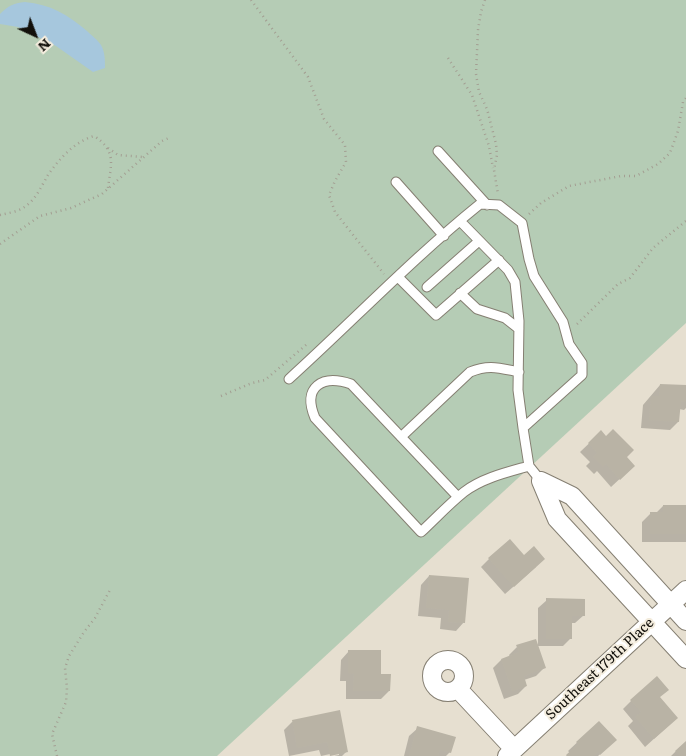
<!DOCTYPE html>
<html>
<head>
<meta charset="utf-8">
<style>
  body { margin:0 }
  #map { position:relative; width:686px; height:756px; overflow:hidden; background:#e6dfd0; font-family:Literata,serif }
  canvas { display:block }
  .north { position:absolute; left:10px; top:10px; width:50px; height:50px; -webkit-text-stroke:4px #f3ecdd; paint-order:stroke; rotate:137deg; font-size:14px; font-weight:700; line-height:20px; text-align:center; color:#12100b }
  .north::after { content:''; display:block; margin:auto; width:18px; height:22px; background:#12100b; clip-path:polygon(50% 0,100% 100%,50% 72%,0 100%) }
</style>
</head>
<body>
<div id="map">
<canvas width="686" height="756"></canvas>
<div class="north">N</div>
</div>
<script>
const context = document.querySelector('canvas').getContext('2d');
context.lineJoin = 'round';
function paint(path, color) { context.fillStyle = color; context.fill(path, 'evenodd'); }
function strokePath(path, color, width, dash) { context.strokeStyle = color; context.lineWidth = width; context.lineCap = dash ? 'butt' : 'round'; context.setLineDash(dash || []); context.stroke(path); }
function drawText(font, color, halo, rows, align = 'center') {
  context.font = font + ' Literata,serif'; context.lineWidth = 4; context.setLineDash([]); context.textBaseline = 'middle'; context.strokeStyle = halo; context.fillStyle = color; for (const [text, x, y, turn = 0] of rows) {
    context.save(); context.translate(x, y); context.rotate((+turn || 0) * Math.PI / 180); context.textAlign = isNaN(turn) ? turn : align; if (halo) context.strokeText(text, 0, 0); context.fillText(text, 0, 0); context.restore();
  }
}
const green = new Path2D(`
  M0 0H686V323L217 756H0Z`);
const water = new Path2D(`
  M25 2C50 4 68 15 87 31 92 36 97 39 101 45 105 52 105 60 105 68L93 72 56 46 18 27 0 24V14C8 6 13 3 25 2Z`);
const shadow = new Path2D(`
  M660 385 686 386V408L684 410 679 409 678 422 670 430 641 428 643 405Z
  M601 432 626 457 625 474 611 487 597 471 594 474 586 466 590 462 580 452Z
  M663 506H686V542H642V522L651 513H656Z
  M524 557 536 567 505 594 481 567 489 559Z
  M429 576 464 622 456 631 440 629 441 618 418 616 421 585Z
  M547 600 584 615 575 623H571V638L563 646H538V608Z
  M517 647 544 668 536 676 524 680 526 686 518 694 504 699 493 668 501 660 510 657 509 655Z
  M349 651 380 675 389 691 381 699H346V681H340L341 660Z
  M659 698 668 726 645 747 628 726 633 721 623 709 631 701Z
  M339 712 347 751 342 756H334L339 755V752L321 756 319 750 289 756 284 730 292 722Z
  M599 722 607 748 598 756H566L570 753 568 751Z
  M418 728 450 752 446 756H404L409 736Z
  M686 742V756H671L676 751Z`);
const building = new Path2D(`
  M660 384 686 385V402L681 401 679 422 649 420 651 396H659Z
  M613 429 634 450 627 457 635 466 620 480 606 464 603 467 593 457 597 453 588 443 601 430 606 436Z
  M663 505H686V534H650V512H663Z
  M510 539 524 555 534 546 545 559 514 587 488 558Z
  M429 575 469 578 465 623 448 622 449 610 426 608Z
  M546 598 585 599V616H572V639H546Z
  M536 639 546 668 524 676 527 686 512 691 501 659 519 652 516 645Z
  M348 650H381V674H391L390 691H353L354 674 348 673Z
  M657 676 669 690 660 697 678 718 654 739 635 717 641 712 630 700Z
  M340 710 348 752 330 756 327 742 297 748 292 720Z
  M599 721 617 740 600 755 598 752 594 756H567L566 755 578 744 576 742Z
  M417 726 456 737 451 753 440 750 438 756H409Z
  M686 741V756H680L675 751Z`);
const path = new Path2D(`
  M251 0 308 77 324 119 345 145 346 162 335 181 329 195 335 212 384 274
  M485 0 481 12 478 30 476 74 479 92 487 109 496 144 497 155 494 170 498 194
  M448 58 472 95 489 146 493 168
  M108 148 118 155 143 157
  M529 214 541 203 569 186 621 176H636L658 164 670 153 678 131 683 102 686 98
  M0 215C8 213 18 212 26 206 36 199 42 185 48 175 60 158 74 142 94 136 117 151 111 164 108 188
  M0 244 40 216 71 208 102 194 162 141 171 137
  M577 324 618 284 630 278 653 248 686 221
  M221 396 252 383 265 380 307 344
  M57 756 52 734 66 702 67 688 65 668 69 656 84 632 95 618 111 588`);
const lane = new Path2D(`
  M438 151 487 205
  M396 182 444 236
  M460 221 508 270 515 282 519 321 518 390 523 428 529 466 541 481
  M398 277 436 315 499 260
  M427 287 479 241
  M460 293 477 309 505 318 519 329
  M289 379C353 321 413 258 480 204L499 205 522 223 529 259 534 276 563 322 569 344 582 363V375L523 428
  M401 437 470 372C489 364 499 368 519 372
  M458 497 351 384C322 374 302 387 315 418L421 532C435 519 449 504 464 492 482 478 508 472 529 466`);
const street = new Path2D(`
  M541 481 557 519 686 659
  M541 481 572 496 686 621
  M432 676a16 16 0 1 1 32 0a16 16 0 1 1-32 0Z
  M458 689 514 749
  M507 756 686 590`);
const streetNames = [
  ["Southeast 179th Place",600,669,-43]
];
paint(green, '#b5ccb5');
paint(water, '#a6c7dd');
paint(shadow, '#0003');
paint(building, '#b9b3a5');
strokePath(lane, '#857f72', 11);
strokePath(street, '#857f72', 20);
strokePath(path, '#a39e92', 2.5, [1, 4]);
strokePath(lane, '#fff', 9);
strokePath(street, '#fff', 18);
drawText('14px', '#12100b', '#f3ecdd', streetNames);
</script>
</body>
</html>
